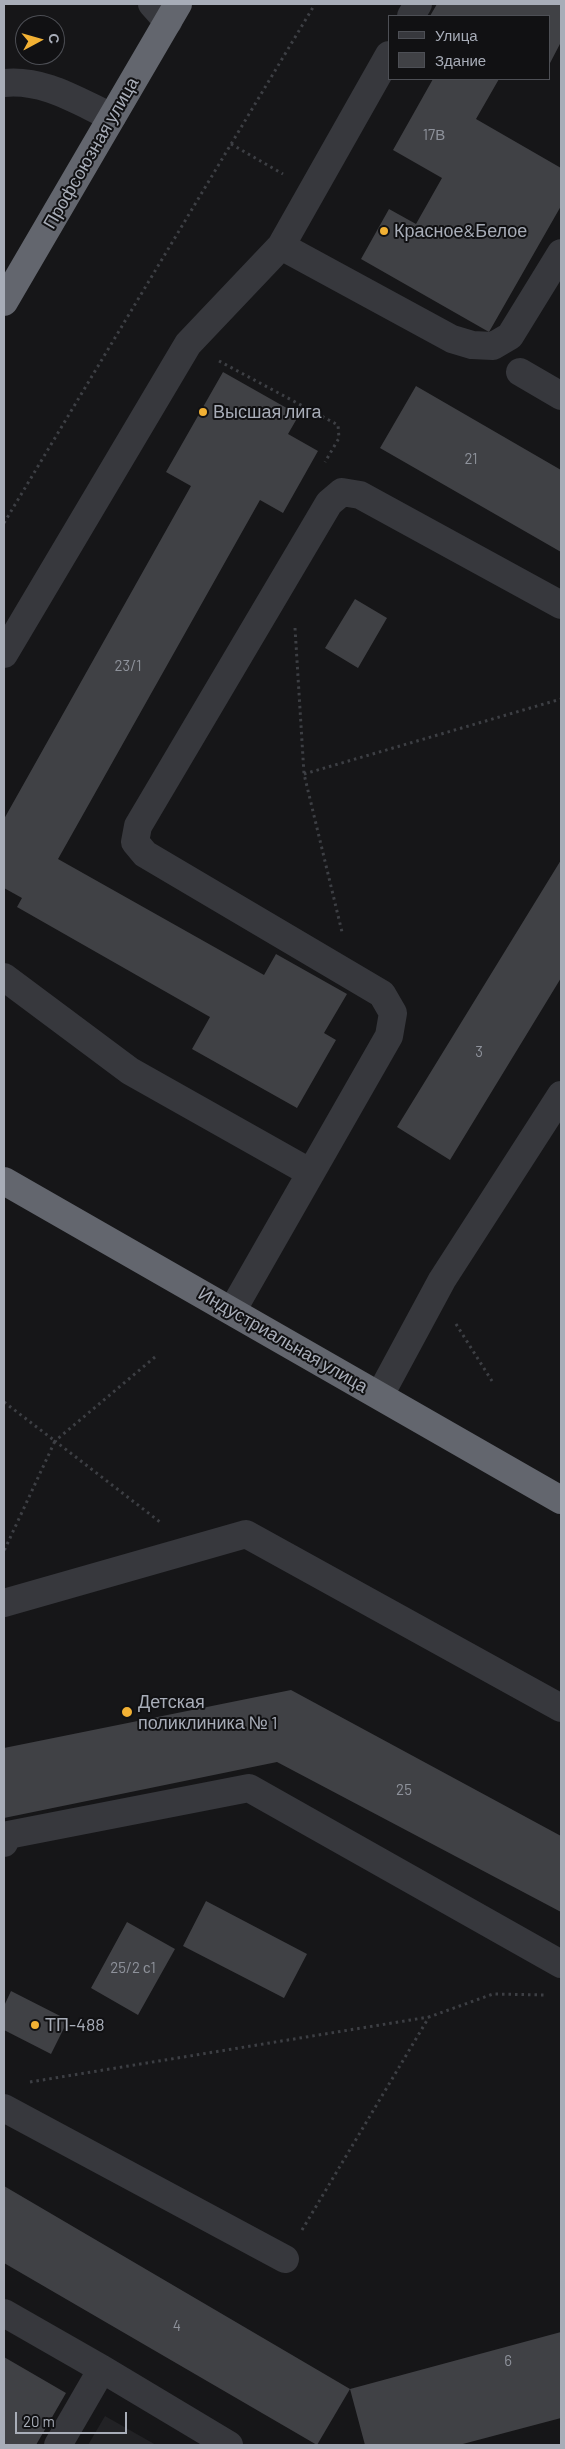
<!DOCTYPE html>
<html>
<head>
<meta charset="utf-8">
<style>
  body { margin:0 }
  #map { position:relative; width:565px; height:2449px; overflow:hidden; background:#161618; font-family:Barlow,sans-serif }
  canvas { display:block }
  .frame { position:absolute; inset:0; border:5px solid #a8adb8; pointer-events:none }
  .legend { position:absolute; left:388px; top:15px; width:162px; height:65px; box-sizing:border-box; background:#111113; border:1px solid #4d4f55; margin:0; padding:6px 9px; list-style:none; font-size:15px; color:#a8adb8 }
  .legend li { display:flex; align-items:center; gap:10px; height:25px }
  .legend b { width:25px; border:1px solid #4d4f55 }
  .north { position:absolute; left:15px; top:15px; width:50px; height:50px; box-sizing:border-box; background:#111113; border:1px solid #4d4f55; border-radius:50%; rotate:84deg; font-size:14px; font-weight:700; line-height:20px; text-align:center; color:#a8adb8 }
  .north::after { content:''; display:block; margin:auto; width:18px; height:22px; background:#f2b134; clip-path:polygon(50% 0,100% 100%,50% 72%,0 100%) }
  .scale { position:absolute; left:15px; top:2412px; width:112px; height:22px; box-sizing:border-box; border:2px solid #a8adb8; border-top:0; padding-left:6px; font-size:15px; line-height:18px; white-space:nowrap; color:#a8adb8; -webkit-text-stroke:4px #111113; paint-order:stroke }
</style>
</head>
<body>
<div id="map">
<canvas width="565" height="2449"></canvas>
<div class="frame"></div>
<ul class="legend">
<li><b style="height:6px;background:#37383d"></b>Улица</li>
<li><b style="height:14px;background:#404145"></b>Здание</li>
</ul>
<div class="north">С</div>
<div class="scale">20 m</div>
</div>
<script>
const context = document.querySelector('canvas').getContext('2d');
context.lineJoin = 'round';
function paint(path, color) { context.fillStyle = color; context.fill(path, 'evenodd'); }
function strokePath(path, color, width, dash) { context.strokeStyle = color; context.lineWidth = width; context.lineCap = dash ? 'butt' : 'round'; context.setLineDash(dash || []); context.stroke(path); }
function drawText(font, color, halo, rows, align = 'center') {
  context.font = font + ' Barlow,sans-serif'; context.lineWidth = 4; context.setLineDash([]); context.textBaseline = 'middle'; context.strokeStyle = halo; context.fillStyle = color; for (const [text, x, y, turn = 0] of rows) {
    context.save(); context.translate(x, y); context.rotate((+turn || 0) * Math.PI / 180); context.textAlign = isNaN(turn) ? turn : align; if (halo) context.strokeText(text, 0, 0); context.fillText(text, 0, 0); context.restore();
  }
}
const built = new Path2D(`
  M105 2416 156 2445H88Z`);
const building = new Path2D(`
  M437 4H561V42L549 65V16H430Z
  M433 79H499L476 119 561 168V206L489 332 361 259 389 209 416 224 442 178 393 150Z
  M223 372 299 415 288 434 318 451 283 513 260 500 58 859 264 975 276 954 347 994 324 1033 336 1040 297 1108 192 1049 210 1017 17 907 22 898 4 888V819L191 486 166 472Z
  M416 386 561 470V552L380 448Z
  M355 599 387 618 358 668 325 648Z
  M561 860V978L450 1160 397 1127Z
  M291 1690 561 1836V1912L277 1762 4 1818V1748Z
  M206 1901 307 1954 284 1998 183 1946Z
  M127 1922 175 1949 138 2015 91 1988Z
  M11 1991 68 2020 51 2054 4 2030V2006Z
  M4 2186 350 2389 317 2445 4 2263Z
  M561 2332V2418L459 2445H365L350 2389Z
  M4 2357 66 2393 36 2445H4Z`);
const path = new Path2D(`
  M231 144 283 174
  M219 361 338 425 339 438 325 462
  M4 523 315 4
  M295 628 304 774 342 932
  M304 774 561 699
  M456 1324 492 1381
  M155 1357 55 1441 160 1522
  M4 1402 55 1441 4 1551
  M30 2082 429 2017
  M302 2230 429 2017 493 1994 545 1995`);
const minor = new Path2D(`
  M152 4 168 22
  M411 16 418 4
  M4 83C44 79 77 101 112 117
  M281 246 452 339 472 345 493 346 510 336 561 253
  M520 372 561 396
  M4 654 188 344 281 246 389 55
  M4 977 130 1071 311 1173
  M232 1311 389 1036 393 1013 382 994 145 854 135 842 138 826 329 503 342 492 360 495 561 605
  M380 1395 442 1280 561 1095
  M4 1603 246 1534 561 1708
  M4 1843 8 1835 249 1788 561 1964
  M4 2108 285 2259
  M4 2313 102 2369 229 2445
  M58 2445 102 2369`);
const highway = new Path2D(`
  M4 302 178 4
  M4 1181 561 1500`);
const markers = [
  [384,231,5,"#f2b134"],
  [203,412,5,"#f2b134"],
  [127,1712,6,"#f2b134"],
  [35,2025,5,"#f2b134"]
];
const numberNames = [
  ["17В",434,135],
  ["21",471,459],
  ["23/1",128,666],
  ["3",479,1052],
  ["25",404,1790],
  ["25/2 с1",133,1968],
  ["4",177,2326],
  ["6",508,2361]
];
const streetNames = [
  ["Профсоюзная улица",91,153,-60],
  ["Индустриальная улица",283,1340,30]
];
const poiNames = [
  ["Красное&Белое",394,231],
  ["Высшая лига",213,412],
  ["Детская",138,1702],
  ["поликлиника № 1",138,1723],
  ["ТП-488",45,2025]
];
paint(built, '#222225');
paint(building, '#404145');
strokePath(path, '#3d3f44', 3, [2.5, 4]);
strokePath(minor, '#37383d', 28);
strokePath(highway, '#63666e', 28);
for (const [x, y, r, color] of markers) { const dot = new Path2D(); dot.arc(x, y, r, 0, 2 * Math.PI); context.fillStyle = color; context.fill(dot); strokePath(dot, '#111113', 2); }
drawText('15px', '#8e929b', null, numberNames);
drawText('18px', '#a8adb8', '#111113', streetNames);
drawText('18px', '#a8adb8', '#111113', poiNames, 'left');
</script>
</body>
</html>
